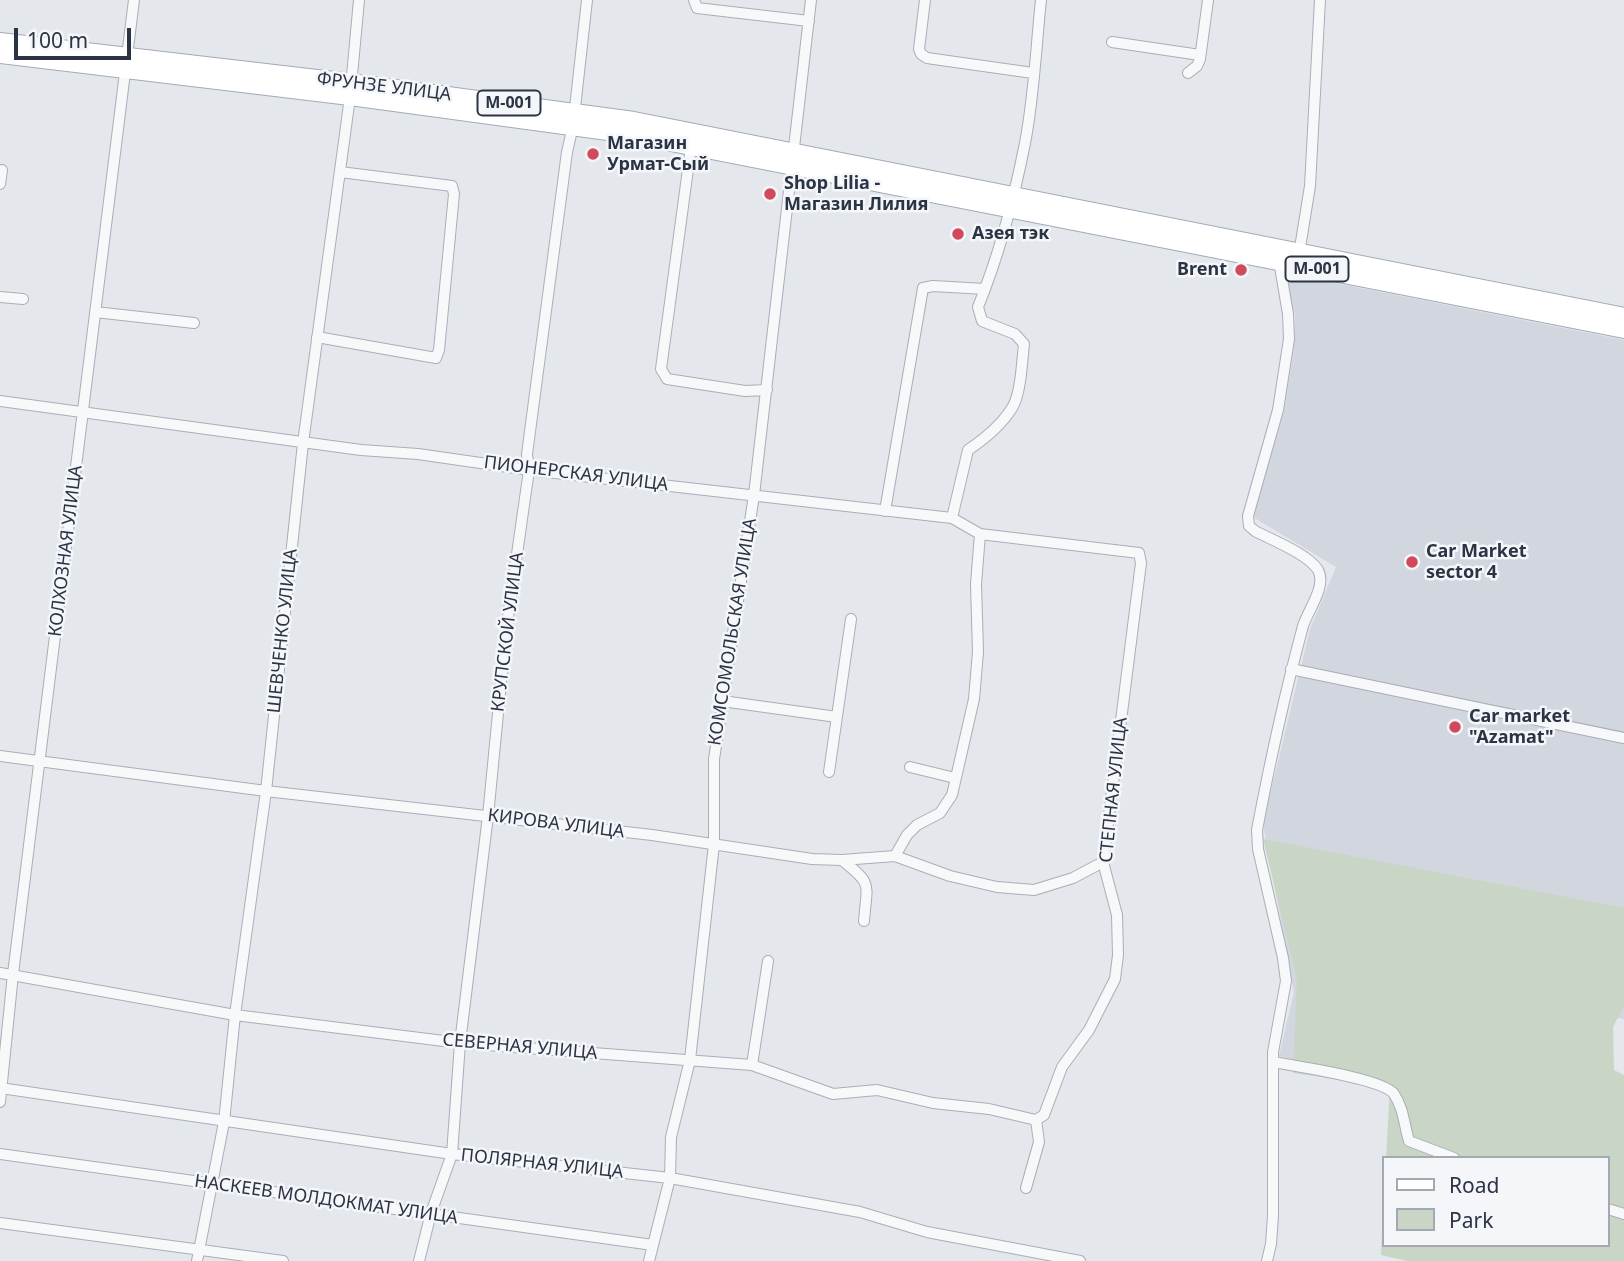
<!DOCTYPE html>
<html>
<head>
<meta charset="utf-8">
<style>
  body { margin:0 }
  #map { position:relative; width:1624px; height:1261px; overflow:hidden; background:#e4e7ec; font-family:"Noto Sans",sans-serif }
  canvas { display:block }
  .legend { position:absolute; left:1382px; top:1156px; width:228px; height:91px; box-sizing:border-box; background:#f4f6f9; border:2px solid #a4a8b1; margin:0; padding:9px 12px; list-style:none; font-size:21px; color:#2b3445 }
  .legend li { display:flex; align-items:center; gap:14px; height:35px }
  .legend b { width:35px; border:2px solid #a4a8b1 }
  .scale { position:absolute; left:14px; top:28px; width:117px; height:32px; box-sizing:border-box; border:4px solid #2b3445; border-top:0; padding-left:9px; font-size:21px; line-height:24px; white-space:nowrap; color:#2b3445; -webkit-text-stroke:5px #f4f6f9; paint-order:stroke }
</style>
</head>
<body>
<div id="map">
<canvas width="1624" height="1261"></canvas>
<ul class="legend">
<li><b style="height:9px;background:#fff"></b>Road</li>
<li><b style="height:19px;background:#c9d6c5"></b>Park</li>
</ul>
<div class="scale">100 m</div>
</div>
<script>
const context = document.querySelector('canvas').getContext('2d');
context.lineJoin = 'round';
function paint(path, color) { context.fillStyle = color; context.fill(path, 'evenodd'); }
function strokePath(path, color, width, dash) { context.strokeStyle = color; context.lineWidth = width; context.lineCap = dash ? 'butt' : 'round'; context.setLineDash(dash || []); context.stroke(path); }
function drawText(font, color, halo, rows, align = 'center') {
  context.font = font + ' "Noto Sans",sans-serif'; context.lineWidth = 5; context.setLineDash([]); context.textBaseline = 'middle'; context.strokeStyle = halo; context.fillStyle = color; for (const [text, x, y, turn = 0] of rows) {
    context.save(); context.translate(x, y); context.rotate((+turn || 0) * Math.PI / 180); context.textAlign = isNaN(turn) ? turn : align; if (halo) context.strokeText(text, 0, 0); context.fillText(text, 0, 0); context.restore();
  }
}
const built = new Path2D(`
  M1289 274 1624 340V1019L1504 997 1473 1106 1279 1056 1294 992 1263 824 1310 629 1336 567 1253 517 1284 412 1294 348 1295 314 1285 283Z`);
const green = new Path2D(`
  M1263 839 1624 908V1006L1613 1027 1614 1070 1624 1075V1261H1407L1381 1255 1384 1192V1245H1608V1158H1386L1390 1086 1293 1073 1297 980Z`);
const minor = new Path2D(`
  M694 0 697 8 809 21
  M925 0 919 49 921 54 927 58 1033 73
  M1112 42 1200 55
  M1188 73 1197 66 1200 59 1208 0
  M691 147 661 369 667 379 745 391 767 390
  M0 184 2 170
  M1299 254 1310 186 1320 0
  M0 297 23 299
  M95 312 194 323
  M317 337 436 358 439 350 454 194 452 186 340 172
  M0 401 361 450 418 454 529 470 952 518 980 534 1139 553 1141 563 1103 862 1117 915 1118 955 1115 979 1089 1030 1062 1067 1044 1115 1036 1120
  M885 511 923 288 933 286 985 289
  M952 518 968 450C983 440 1002 424 1012 408 1021 394 1022 361 1024 344L1015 334 982 321 978 307C999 255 1014 199 1025 143 1034 97 1036 47 1041 0
  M1291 669 1624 738
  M722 701 837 717
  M0 756 266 791 652 835 812 859 842 860 895 856 950 876 997 887 1034 890 1073 878 1103 862
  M910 767 955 778
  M829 772 851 619
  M895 856 907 835 917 825 940 813 952 795 974 699 978 652 976 584 980 534
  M842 860C873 885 867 882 864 921
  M0 973 235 1015 460 1043 752 1065 833 1094 877 1090 933 1103 989 1109 1036 1120
  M1273 1062C1295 1066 1384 1079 1394 1094 1404 1109 1404 1125 1409 1141L1454 1158
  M752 1065 768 961
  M0 1088 452 1154 670 1178 860 1212 927 1232 1080 1261
  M0 1102 13 974 134 0
  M0 1154 653 1245
  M1026 1188 1039 1142 1036 1120
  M1608 1209 1624 1214
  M0 1223 283 1261
  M197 1261 224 1122 235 1015 266 791 303 443 350 97 359 0
  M419 1261 431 1213 452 1154 460 1043 488 816 506 631 529 470 527 454 567 152 573 126 587 0
  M649 1261 670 1178 671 1137 690 1060 714 844V759L754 495 811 0
  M1267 1261 1271 1244 1273 1216V1052L1286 981 1283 958 1258 849 1257 830C1270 761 1285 693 1303 626 1308 610 1327 586 1318 570 1308 554 1272 540 1255 531L1249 526 1248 516 1278 410 1289 339 1288 314 1279 261`);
const primary = new Path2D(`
  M0 41 351 82 634 120 1624 316
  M0 55 350 97 630 135 1624 330`);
const markers = [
  [593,154,7,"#d1495b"],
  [770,194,7,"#d1495b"],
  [958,234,7,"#d1495b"],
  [1241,270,7,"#d1495b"],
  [1412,562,7,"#d1495b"],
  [1455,727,7,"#d1495b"]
];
const shields = [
  [509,103,63],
  [1317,269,63]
];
const shieldNames = [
  ["M-001",509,103],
  ["M-001",1317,269]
];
const streetNames = [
  ["ФРУНЗЕ УЛИЦА",384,87,7],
  ["ПИОНЕРСКАЯ УЛИЦА",576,474,7],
  ["КОЛХОЗНАЯ УЛИЦА",66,551,-83],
  ["ШЕВЧЕНКО УЛИЦА",283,631,-84],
  ["КРУПСКОЙ УЛИЦА",508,632,-83],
  ["КОМСОМОЛЬСКАЯ УЛИЦА",733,632,-81],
  ["СТЕПНАЯ УЛИЦА",1114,790,-84],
  ["КИРОВА УЛИЦА",556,824,7],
  ["СЕВЕРНАЯ УЛИЦА",520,1047,5],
  ["ПОЛЯРНАЯ УЛИЦА",542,1164,6],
  ["НАСКЕЕВ МОЛДОКМАТ УЛИЦА",326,1200,8]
];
const poiNames = [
  ["Магазин",607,144],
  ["Урмат-Сый",607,165],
  ["Shop Lilia -",784,184],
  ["Магазин Лилия",784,205],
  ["Азея тэк",972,234],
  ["Brent",1227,270,"right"],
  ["Car Market",1426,552],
  ["sector 4",1426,573],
  ["Car market",1469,717],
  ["\"Azamat\"",1469,738]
];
paint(built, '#d2d6de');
paint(green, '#c9d6c5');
strokePath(minor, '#a9aeb7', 12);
strokePath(primary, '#a3abb8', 18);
strokePath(minor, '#f7f8fa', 10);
strokePath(primary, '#fff', 16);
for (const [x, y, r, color] of markers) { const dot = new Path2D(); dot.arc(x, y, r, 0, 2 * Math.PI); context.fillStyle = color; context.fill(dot); strokePath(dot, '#f4f6f9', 2.5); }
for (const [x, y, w] of shields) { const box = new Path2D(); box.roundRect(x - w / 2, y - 12.5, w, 25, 5); context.fillStyle = '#f4f6f9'; context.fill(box); strokePath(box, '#2b3445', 2); }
drawText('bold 16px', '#2b3445', null, shieldNames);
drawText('18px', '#2b3445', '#f4f6f9', streetNames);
drawText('bold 18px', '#2b3445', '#f4f6f9', poiNames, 'left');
</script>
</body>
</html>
